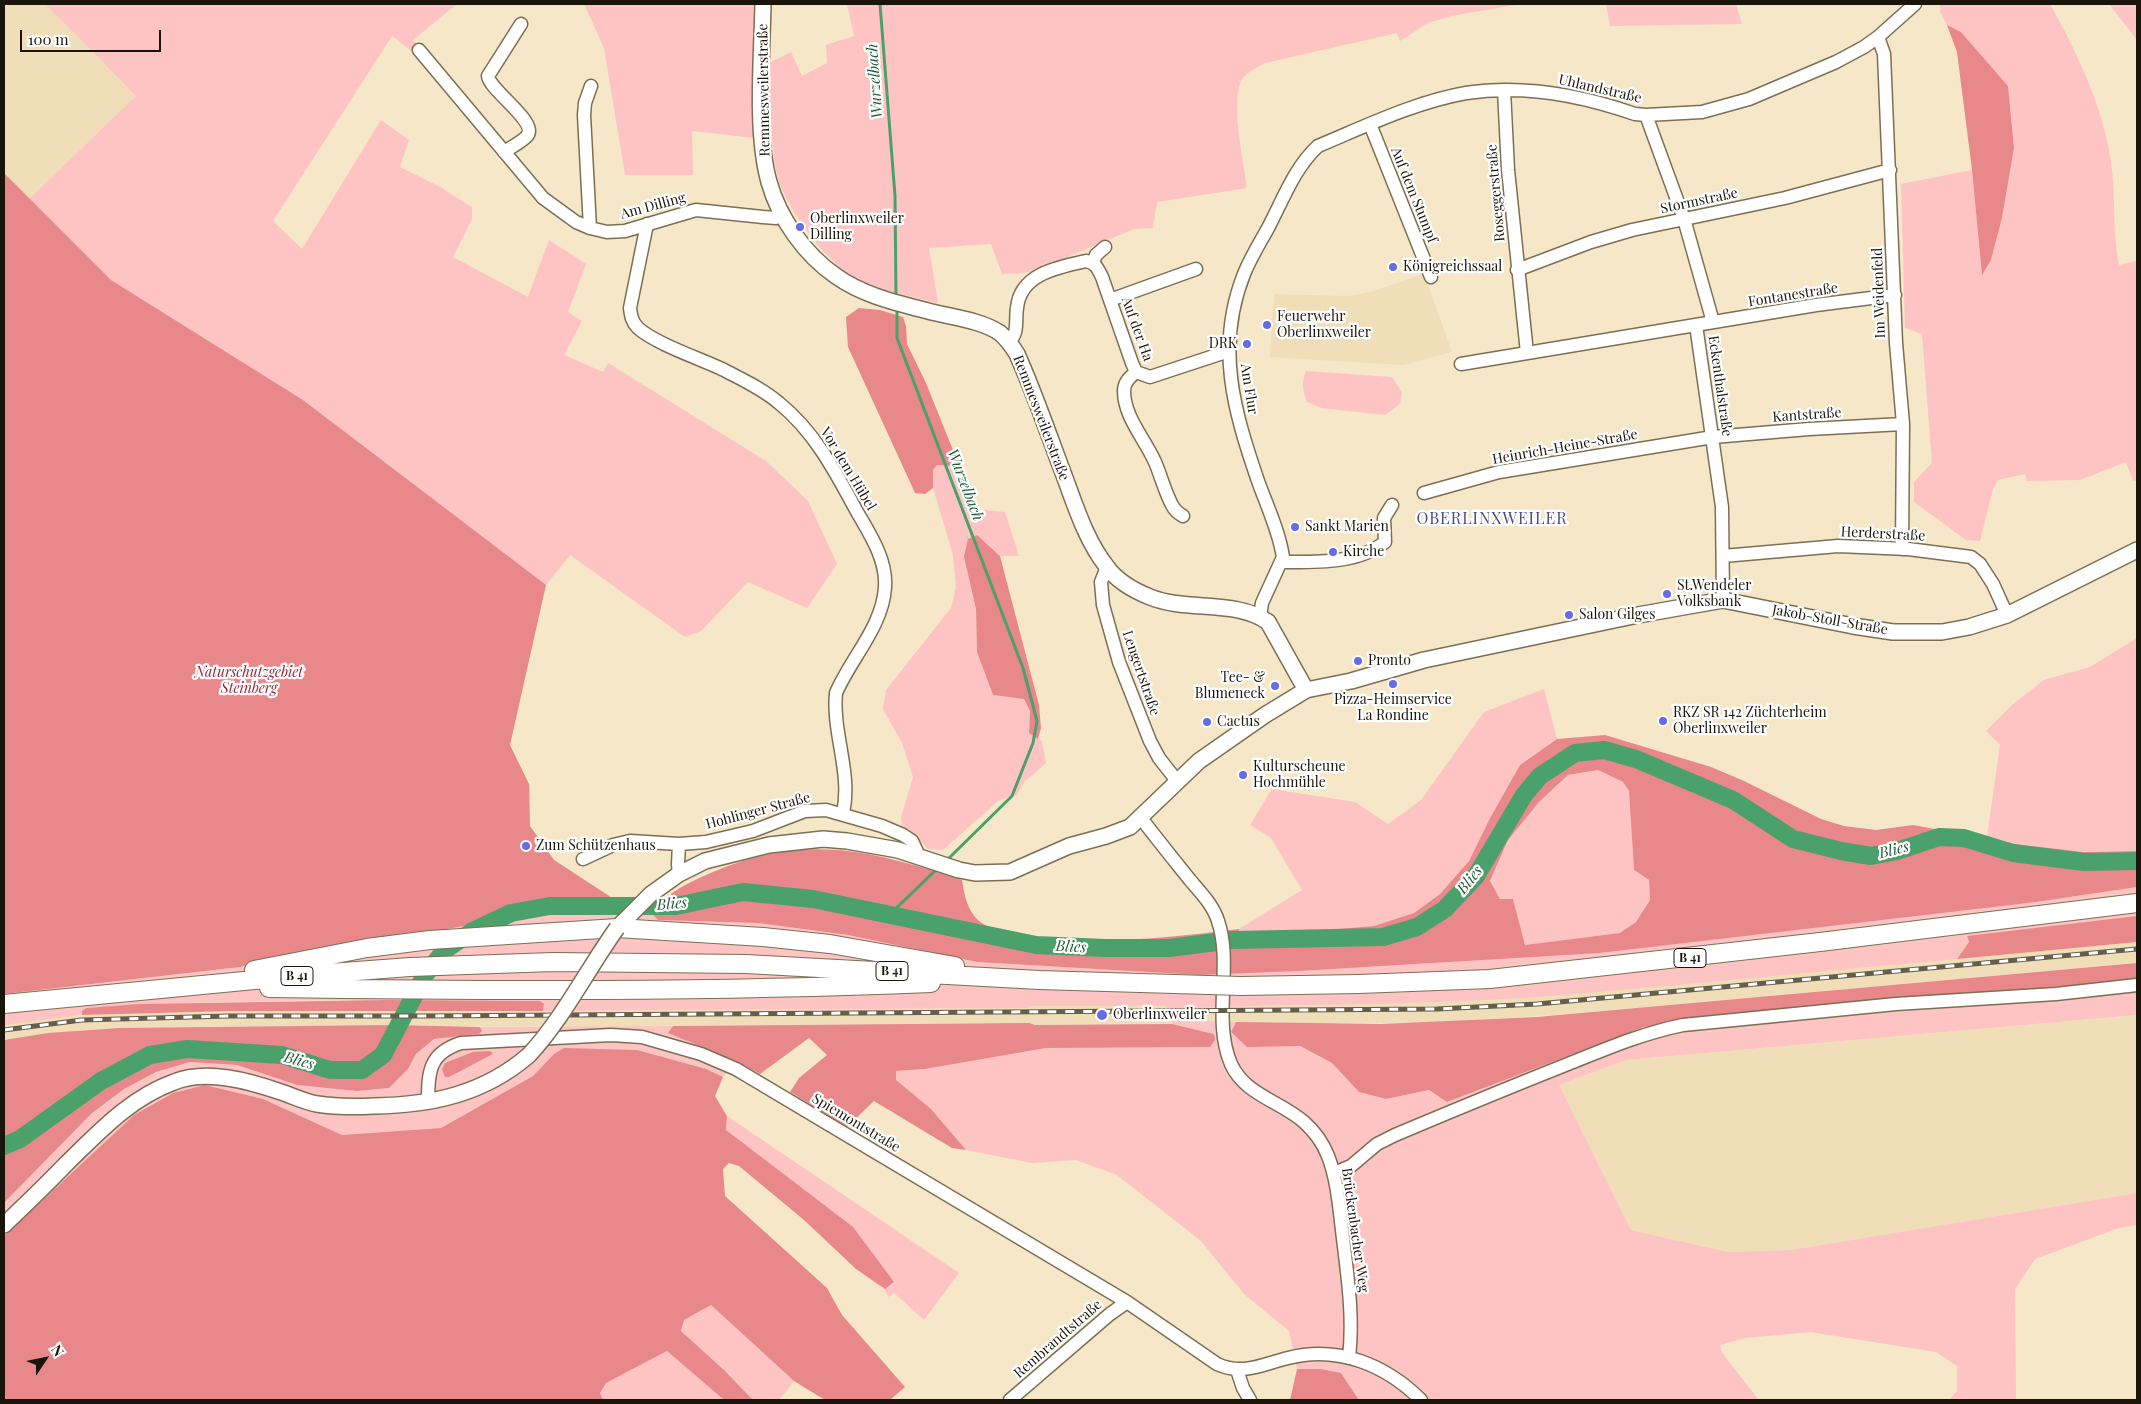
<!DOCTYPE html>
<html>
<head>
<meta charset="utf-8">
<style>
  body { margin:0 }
  #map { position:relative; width:2141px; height:1404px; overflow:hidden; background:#f5e7c8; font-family:"Playfair Display",serif }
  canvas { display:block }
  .frame { position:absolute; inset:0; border:5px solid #1a150a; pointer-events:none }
  .north { position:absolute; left:20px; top:1334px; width:50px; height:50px; -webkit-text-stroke:4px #fff; paint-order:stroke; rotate:56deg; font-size:14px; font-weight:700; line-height:20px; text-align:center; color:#1a150a }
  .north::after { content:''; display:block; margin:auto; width:18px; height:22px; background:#1a150a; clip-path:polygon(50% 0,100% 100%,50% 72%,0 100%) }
  .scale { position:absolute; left:20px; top:30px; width:141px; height:22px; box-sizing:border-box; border:2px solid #1a150a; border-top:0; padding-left:6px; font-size:15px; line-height:18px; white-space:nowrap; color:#1a150a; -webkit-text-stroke:4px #fff; paint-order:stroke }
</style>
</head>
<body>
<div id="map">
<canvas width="2141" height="1404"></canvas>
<div class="frame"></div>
<div class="north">N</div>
<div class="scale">100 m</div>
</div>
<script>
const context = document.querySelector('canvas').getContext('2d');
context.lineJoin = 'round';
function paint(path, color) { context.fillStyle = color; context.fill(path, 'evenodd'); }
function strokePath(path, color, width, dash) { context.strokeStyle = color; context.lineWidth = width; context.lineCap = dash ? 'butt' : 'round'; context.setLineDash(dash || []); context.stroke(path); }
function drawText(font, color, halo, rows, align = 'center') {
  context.font = font + ' "Playfair Display",serif'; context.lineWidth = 4.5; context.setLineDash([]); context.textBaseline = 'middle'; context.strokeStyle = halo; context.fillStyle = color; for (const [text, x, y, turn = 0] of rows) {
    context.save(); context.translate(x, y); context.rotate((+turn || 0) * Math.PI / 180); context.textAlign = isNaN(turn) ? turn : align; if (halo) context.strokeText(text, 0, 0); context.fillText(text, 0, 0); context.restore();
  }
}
const built = new Path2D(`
  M4 4H45L136 96 29 199 4 173Z
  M1424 274 1452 352 1403 365 1270 357 1274 294 1348 296 1370 292Z
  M2137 942V963L1584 1013 1437 1022 1309 1024 1173 1020 1172 1024 1035 1025 1029 1023 617 1026H229L83 1030 4 1040V1025L46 1019 118 1013 229 1011 422 1012 1026 1008 1032 1006H1167V1009L1237 1006 1436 1002 1537 997Z
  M2137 1015V1193L1791 1250 1728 1252 1631 1230 1559 1085 1626 1060Z`);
const green = new Path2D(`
  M45 4H457L413 40 422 49 418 56 392 36 273 221 302 249 381 120 409 140 400 167 440 187 472 207V219L453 257 528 297 549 240 586 264 568 312 582 321 564 355 603 372 608 363 766 461 808 501 837 564 807 608 748 582 701 631 685 637 570 555 546 585 543 584 303 400 111 280 29 199 136 96Z
  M584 4H771V62L791 52 802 76 827 63 826 45 854 36 847 4H1521L1451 16 1428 23 1400 41 1397 33 1265 63C1257 67 1249 71 1243 78 1229 97 1244 164 1247 188L1157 202 1153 228 1134 229 1032 272 1002 274 991 244 929 248 938 303C910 296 880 291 854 277 826 261 795 219 782 189 775 173 774 156 772 140L692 131 693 175H625L604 48Z
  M1606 4H1736L1742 24 1610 26Z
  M1940 4H2049L2051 6C2077 52 2104 110 2111 162 2116 196 2112 231 2119 265L2137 261V480L2133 481 2126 462 2080 480 2027 481 2025 474 1998 480 1993 489 1980 541 1966 540 1914 502V482L1932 463 1922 334 1905 328 1901 184 1972 170 1982 274 1991 260 2002 218 2014 148 2008 86 1961 32 1947 25 1940 12Z
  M2109 4H2137V40Z
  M1306 371 1392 377 1402 392 1400 404 1385 415 1322 408 1307 402C1303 392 1301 382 1306 371Z
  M937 465 953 466 975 509 1005 512 1019 556H1000L985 542 964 557 976 609 977 652 993 695 1024 699 1030 711 1029 733 1042 741 1046 763 1024 782 1017 795 999 800 943 850 928 849 913 833 902 826 901 817 913 777 902 743 883 709 886 690 951 608 956 587 953 555 933 488V470Z
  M2137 638V851C2087 852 2035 852 1987 837L2000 745 1986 731 2012 705 2044 680 2090 667Z
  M1544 689 1557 739 1520 765 1490 818 1469 861 1440 894 1414 913 1374 926 1240 937 1239 929 1302 890 1271 838 1250 825 1272 789 1355 802 1388 824 1421 800 1484 712Z
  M1598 770 1623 782 1629 791 1634 870 1649 880 1650 900 1636 922 1621 933 1525 945 1513 899H1500L1490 882 1508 840 1539 802 1568 775Z
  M2137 887V916L1967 937 1969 942 1957 959C1817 971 1677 986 1537 997 1414 1006 1290 1003 1167 1009V1006H1032L1026 1008 543 1011 544 1005 540 1001C389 1000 237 998 86 1008L82 1011V1015L4 1025V994L240 967 296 953 453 928 511 917 545 912H597L613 910 620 903 651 909 661 901 653 911 658 920 758 923 848 935 977 962 1200 975 2036 902Z
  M2137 978V1015L1626 1060 1559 1085 1631 1230 1728 1252 1791 1250 2137 1193V1225L2119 1228 2035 1259 2015 1289 2016 1400H1949L1957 1391V1366L1936 1352 1811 1332 1745 1338 1720 1345 1722 1353 1759 1400H1359L1341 1373 1321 1369H1297L1289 1331 1244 1294 1201 1241 1117 1175 1076 1160 1032 1163 966 1150 931 1109 895 1080 896 1071 925 1069 1046 1048 1209 1047 1214 1034 1172 1024V1020L1236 1022 1231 1032 1247 1046H1299L1332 1063 1359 1092 1386 1099 1429 1090 1447 1102 1644 1027 1896 999 2106 983Z
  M673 1026 669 1033 736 1061 723 1077 706 1069 554 1054 533 1076 441 1128 342 1135 263 1099 205 1085 173 1093 134 1115 4 1236V1203L91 1114 124 1089 156 1072 190 1062 237 1065 297 1085 357 1091 389 1088 408 1069 416 1054 434 1039 478 1034 482 1031 480 1027Z
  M727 1116 959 1273 924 1320 894 1293 888 1297 885 1289 894 1282 726 1130Z
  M711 1305 794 1381 779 1400H753L724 1370 681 1331 684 1320Z
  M667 1351 724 1400H603L600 1394 606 1383Z`);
const forest = new Path2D(`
  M1947 25 1961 32 2008 86 2014 148 2002 218 1991 260 1982 275 1972 170 1957 52Z
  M4 173 111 280 303 400 546 585 510 745 529 784 530 826 554 860 620 903 613 910 597 912H545L511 917 453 928 296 953 240 967 4 994Z
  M859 308 880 310 903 317 906 326 907 344 926 383 957 460 953 466 937 465 933 470V488L925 494 915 493 848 347 846 317Z
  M977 535 1000 556 1039 705 1041 728 1038 739 1029 733 1030 711 1024 699 993 695 977 652 976 609 964 557 968 539Z
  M1605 735 1711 767 1744 781 1821 819 1844 826 1876 830 1913 825 2021 845 2084 852 2137 851V887L2036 902 1599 953 1298 971 1200 975 977 962 848 935 758 923 658 920 654 916 653 911C669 891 690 882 713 872 807 833 869 850 962 880 965 898 968 915 985 925 992 929 1003 930 1011 932 1085 948 1165 938 1239 929L1240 937 1374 926 1414 913 1440 894 1469 861 1490 818 1520 765 1557 739ZM1598 770 1623 782 1629 791 1634 870 1649 880 1650 900 1636 922 1620 933 1525 945 1513 899H1500L1490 881 1508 840 1539 802 1568 775Z
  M2137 916V942L1957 959 1969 942 1967 936Z
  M2137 963V978L2106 983 1896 999 1644 1027 1447 1102 1429 1090 1386 1099 1359 1092 1332 1063 1300 1046 1247 1047 1231 1032 1236 1022 1381 1024 1537 1017Z
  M386 1000 540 1001 544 1004 543 1011H229L82 1015V1011L86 1008 140 1004Z
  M1029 1023 1035 1025 1172 1024 1214 1034 1215 1040 1210 1047 1046 1048 925 1069 896 1071V1080L931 1109 966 1150 952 1148 874 1101 847 1127 790 1092 799 1078 827 1055 809 1038 760 1074 736 1061 668 1033 673 1026Z
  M390 1025 480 1027 482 1031 479 1034 434 1039 416 1054 408 1069 389 1088 357 1091 297 1085 237 1065 190 1062 156 1072 124 1089 91 1114 4 1203V1040L48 1033 119 1028Z
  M564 1048 637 1050 706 1069 723 1077 715 1096 727 1116 726 1130 853 1227 894 1282 885 1289 856 1269 804 1220 739 1166 729 1163 723 1169 725 1196 827 1288 842 1315 905 1387 890 1400H825L794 1381 711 1305 684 1320 681 1331 724 1370 753 1400H724L667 1351 606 1383 600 1393 603 1400H4V1236L134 1115 173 1093 205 1085 263 1099 342 1135 441 1128 533 1076 554 1054Z
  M489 1051 493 1053 491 1055 449 1077H445L442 1069 445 1063 473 1052Z
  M1297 1369H1321L1341 1373 1359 1400H1290Z`);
const stream = new Path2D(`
  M880 4 895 196 896 297
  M897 306V338L1023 668 1037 721 1033 743 1012 796 946 861
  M889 915 938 868`);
const river = new Path2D(`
  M4 1146 20 1139 101 1081 150 1055 187 1049 282 1055 330 1070H362L383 1055 425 975 444 951 471 932 511 913 550 906H676L743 892 813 899 1036 945 1105 948H1169L1232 940 1383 937 1417 927 1445 909 1476 876 1524 795 1540 776 1575 753 1604 750 1636 759 1733 800 1793 839 1841 851 1871 856 1897 851 1939 837 1964 838 2013 853 2084 862 2137 861`);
const minor = new Path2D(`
  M1878 37 1884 54 1896 343 1903 424 1902 549
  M419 50 543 198 576 222 590 228 607 232 625 231 696 210 763 217 776 218 783 215
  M1504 90 1508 170 1527 353
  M1646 115 1684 219 1713 322
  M1370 124 1431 277
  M504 152C511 147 522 142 527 136 539 122 490 91 488 76L521 24
  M647 224 630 308C631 316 632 322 638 328 656 344 701 359 724 370 743 380 763 389 779 403 814 431 835 471 856 510 869 533 887 559 885 587 883 626 851 658 836 693 832 733 852 773 843 813
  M590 228 584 115 585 103 591 86
  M1093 263 1096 255 1105 247
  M1517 270 1591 242 1632 230 1785 198 1890 170
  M1110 300 1196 269
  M1696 325 1722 507 1723 600
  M1009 341C1019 334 1015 320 1017 308 1020 274 1058 267 1086 261 1096 263 1098 269 1102 277L1132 363 1136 372 1150 377 1229 351
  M1461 364 1816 305 1895 295
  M1136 372C1130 377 1124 382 1124 391 1124 417 1145 439 1155 462 1161 476 1165 492 1172 505 1175 511 1178 513 1183 516
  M1424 493 1499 472 1713 437 1809 429 1903 424
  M1723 556 1838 546 1908 549 1971 557 1980 564 1993 584 2007 615
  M1282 562C1315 562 1358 564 1385 542L1384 518 1392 505
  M1107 567 1101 582 1103 605 1119 662 1150 741 1159 758 1177 781
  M1260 617 1262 603 1283 557C1279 531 1267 506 1258 481 1234 411 1215 347 1244 274 1250 259 1259 244 1267 230 1282 202 1294 168 1318 146 1366 126 1415 102 1466 93 1524 84 1581 95 1635 114L1646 115 1702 112 1749 99 1836 62 1864 47 1878 37 1915 4
  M1141 818C1157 839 1174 860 1190 880 1201 893 1213 905 1218 921 1233 965 1212 1020 1231 1064 1245 1095 1280 1101 1304 1122 1314 1131 1323 1143 1328 1156 1337 1179 1339 1205 1342 1230 1347 1273 1354 1315 1349 1358
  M679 844 678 864 679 874
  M583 859 613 845 630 841 679 844 706 842 753 831 805 811 826 810 882 826 903 835 912 841 919 856
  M428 1102C428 1072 429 1053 461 1043L611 1035 642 1037 701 1054 736 1069 1127 1302 1217 1364C1243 1376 1263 1364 1288 1358 1338 1345 1386 1365 1421 1400
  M1334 1173 1351 1166 1377 1144 1395 1135C1452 1111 1510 1087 1568 1064 1606 1049 1643 1033 1683 1025L1896 1004 2056 994 2137 985
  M1237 1370 1243 1388 1250 1400
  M1010 1400 1110 1314 1127 1302`);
const major = new Path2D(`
  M763 4C762 56 755 132 769 182 779 218 805 255 836 276 862 295 897 303 928 311 950 317 981 320 1000 333 1007 339 1012 346 1017 354 1035 394 1049 436 1065 478 1076 508 1087 542 1107 567 1117 581 1135 591 1150 597 1187 612 1235 599 1268 622L1306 690
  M617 928 651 894 679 874 705 861 769 845 823 839 847 841 898 850 959 870 975 873 1010 872 1069 846 1106 836 1130 827 1199 761 1265 715 1306 690 1351 681 1424 660 1638 615 1723 600 1853 626 1893 632H1942L1969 627 2007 615 2137 550
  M4 1225C25 1205 46 1185 66 1164 99 1132 130 1098 174 1082 207 1069 249 1081 281 1092 293 1096 305 1102 317 1104 336 1107 356 1107 374 1106 432 1105 484 1094 529 1055`);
const highway = new Path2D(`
  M254 970 367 948 430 940 617 928 763 937 830 944 955 966
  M1240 986 1359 984 1490 979 1820 942 2137 903
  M269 988C490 991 711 992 931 983
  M4 1004 317 974 410 967 553 962 746 964 1039 980 1208 985`);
const rail = new Path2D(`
  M4 1030 82 1020 229 1016H422L1437 1009 1537 1004 2137 949`);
const majorBridge = new Path2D(`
  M529 1055C564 1017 587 970 617 928`);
const highwayBridge = new Path2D(`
  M1208 985 1240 986`);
const markers = [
  [800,227,5,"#656ce4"],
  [1393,267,5,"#656ce4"],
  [1267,325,5,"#656ce4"],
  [1247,344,5,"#656ce4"],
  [1295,527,5,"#656ce4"],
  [1333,552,5,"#656ce4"],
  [1667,594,5,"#656ce4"],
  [1569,615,5,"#656ce4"],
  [1358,661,5,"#656ce4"],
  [1393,684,5,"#656ce4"],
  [1275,686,5,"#656ce4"],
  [1663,721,5,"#656ce4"],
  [1207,722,5,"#656ce4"],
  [1243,775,5,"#656ce4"],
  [526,846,5,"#656ce4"],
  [1102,1015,6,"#656ce4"]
];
const shields = [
  [1690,958,32],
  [892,971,32],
  [297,976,32]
];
const shieldNames = [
  ["B 41",1690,958],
  ["B 41",892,971],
  ["B 41",297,976]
];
const streetNames = [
  ["Uhlandstraße",1600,89,13],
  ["Remmesweilerstraße",764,90,-91],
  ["Roseggerstraße",1496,193,-95],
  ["Auf dem Stumpf",1414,195,68],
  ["Stormstraße",1699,201,-12],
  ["Am Dilling",653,206,-15],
  ["Im Weidenfeld",1879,293,-92],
  ["Fontanestraße",1793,295,-9],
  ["Auf der Ha",1137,329,70],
  ["Eckenthalstraße",1720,386,82],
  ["Am Flur",1249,389,81],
  ["Kantstraße",1807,415,-4],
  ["Remmesweilerstraße",1041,418,69],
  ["Heinrich-Heine-Straße",1565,447,-10],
  ["Vor dem Hübel",848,469,59],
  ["Herderstraße",1883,534,3],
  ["Jakob-Stoll-Straße",1830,620,10],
  ["Lengertstraße",1141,673,71],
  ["Hohlinger Straße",758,811,-15],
  ["Spiemontstraße",856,1123,31],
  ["Brückenbacher Weg",1355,1230,82],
  ["Rembrandtstraße",1058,1339,-41]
];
const poiNames = [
  ["Oberlinxweiler",810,219],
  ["Dilling",810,235],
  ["Königreichssaal",1403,267],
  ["Feuerwehr",1277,317],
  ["Oberlinxweiler",1277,333],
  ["DRK",1237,344,"right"],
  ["Sankt Marien",1305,527],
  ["Kirche",1343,552],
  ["St.Wendeler",1677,586],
  ["Volksbank",1677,602],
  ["Salon Gilges",1579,615],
  ["Pronto",1368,661],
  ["Tee- &",1265,678,"right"],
  ["Blumeneck",1265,694,"right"],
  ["Pizza-Heimservice",1393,700,"center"],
  ["La Rondine",1393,716,"center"],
  ["RKZ SR 142 Züchterheim",1673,713],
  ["Oberlinxweiler",1673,729],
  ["Cactus",1217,722],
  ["Kulturscheune",1253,767],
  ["Hochmühle",1253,783],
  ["Zum Schützenhaus",536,846],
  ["Oberlinxweiler",1113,1015]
];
const parkNames = [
  ["Naturschutzgebiet",249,673],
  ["Steinberg",249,689]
];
const waterNames = [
  ["Wurzelbach",875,81,-94],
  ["Wurzelbach",965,485,69],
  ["Blies",1894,850,-14],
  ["Blies",1470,880,-51],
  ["Blies",672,904,-5],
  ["Blies",1071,947,3],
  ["Blies",299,1061,15]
];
const quarterNames = [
  ["OBERLINXWEILER",1492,519]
];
paint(built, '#f0deb8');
paint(green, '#fec3c3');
paint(forest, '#e8888b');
strokePath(stream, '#4ba16b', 3);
strokePath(river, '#4ba16b', 18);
strokePath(minor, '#7c6f54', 15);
strokePath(major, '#7c6f54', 18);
strokePath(highway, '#7c6f54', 20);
strokePath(minor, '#fff', 12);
strokePath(major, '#fff', 15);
strokePath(highway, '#fff', 18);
strokePath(rail, '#665e4c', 5);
strokePath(rail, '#fff', 3, [9]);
strokePath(majorBridge, '#7c6f54', 18, []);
strokePath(highwayBridge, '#7c6f54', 20, []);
strokePath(majorBridge, '#fff', 15);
strokePath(highwayBridge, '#fff', 18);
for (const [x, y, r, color] of markers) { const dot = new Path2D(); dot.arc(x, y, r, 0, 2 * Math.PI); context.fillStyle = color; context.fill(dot); strokePath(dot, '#fff', 2); }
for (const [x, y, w] of shields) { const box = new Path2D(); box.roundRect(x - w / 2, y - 9.5, w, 19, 4); context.fillStyle = '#fff'; context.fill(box); strokePath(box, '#1a150a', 1); }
drawText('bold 12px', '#1a150a', null, shieldNames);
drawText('14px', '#1a150a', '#fff', streetNames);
drawText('14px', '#1a150a', '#fff', poiNames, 'left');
drawText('italic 14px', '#942433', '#fff', parkNames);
drawText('italic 15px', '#1d5b36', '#fff', waterNames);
context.letterSpacing = '1px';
drawText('16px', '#474d8b', '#fff', quarterNames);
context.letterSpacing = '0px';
</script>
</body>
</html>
